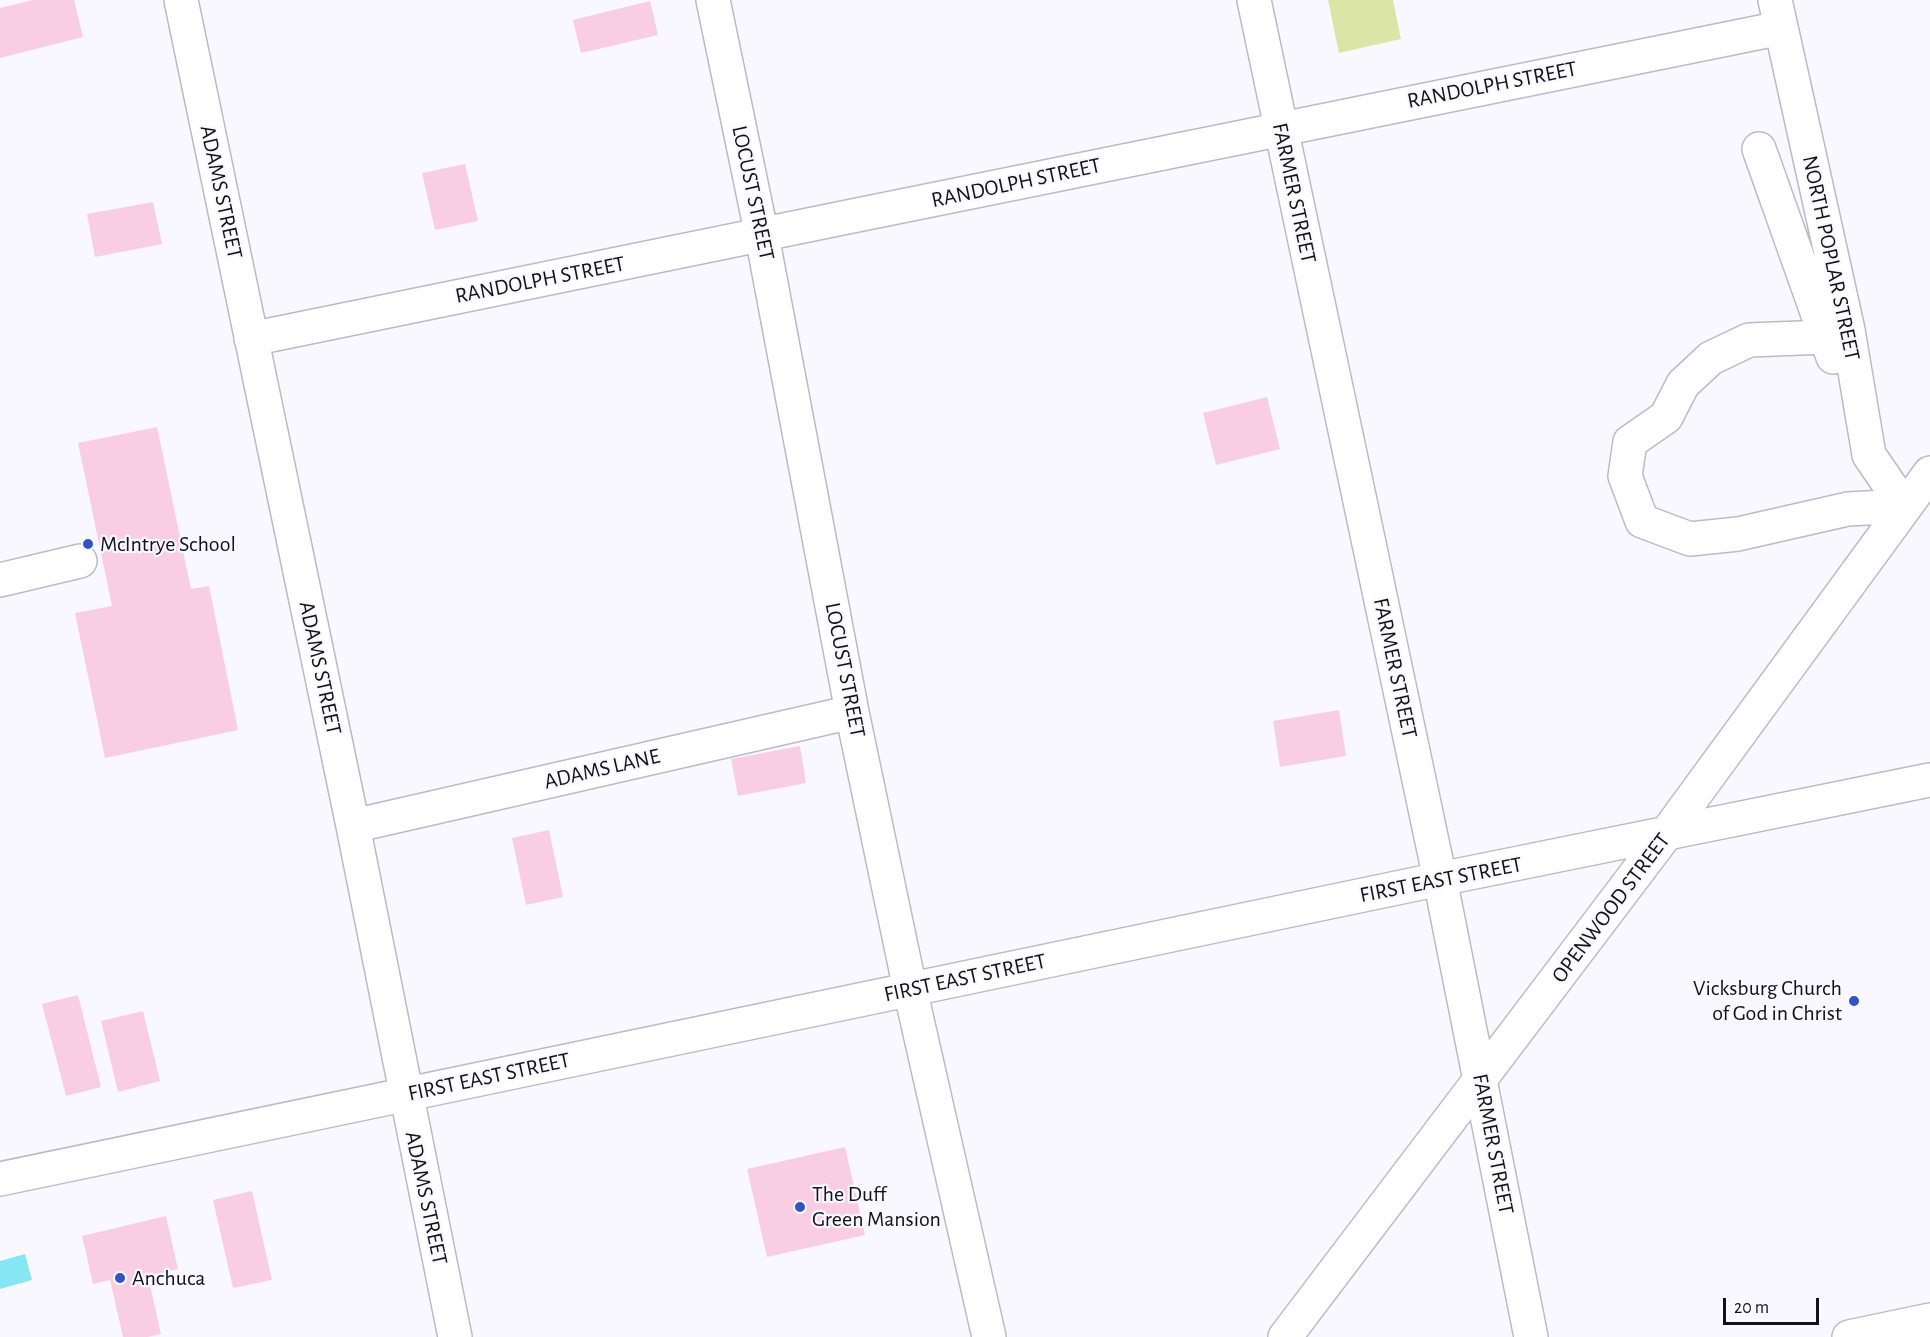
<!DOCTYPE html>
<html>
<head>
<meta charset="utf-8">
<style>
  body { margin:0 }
  #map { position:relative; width:1930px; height:1337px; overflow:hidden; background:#f9f8ff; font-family:"Alegreya Sans",sans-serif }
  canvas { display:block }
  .scale { position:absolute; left:1723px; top:1298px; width:96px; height:27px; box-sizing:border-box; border:3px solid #121217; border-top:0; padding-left:8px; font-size:18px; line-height:21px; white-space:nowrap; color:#121217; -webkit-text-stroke:4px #f9f8ff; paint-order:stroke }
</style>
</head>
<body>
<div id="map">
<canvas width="1930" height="1337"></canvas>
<div class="scale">20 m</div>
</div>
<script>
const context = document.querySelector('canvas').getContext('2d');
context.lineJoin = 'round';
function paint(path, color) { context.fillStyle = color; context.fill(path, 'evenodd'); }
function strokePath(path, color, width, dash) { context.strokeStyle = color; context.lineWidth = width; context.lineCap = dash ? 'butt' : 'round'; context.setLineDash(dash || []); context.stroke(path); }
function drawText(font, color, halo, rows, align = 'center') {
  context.font = font + ' "Alegreya Sans",sans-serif'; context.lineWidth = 4.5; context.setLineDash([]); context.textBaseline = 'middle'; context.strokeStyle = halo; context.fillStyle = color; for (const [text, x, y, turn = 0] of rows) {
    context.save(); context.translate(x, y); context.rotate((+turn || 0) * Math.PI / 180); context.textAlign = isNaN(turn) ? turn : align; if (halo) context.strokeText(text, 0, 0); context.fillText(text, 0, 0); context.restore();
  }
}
const green = new Path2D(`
  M1328 0H1393L1401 39 1339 53Z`);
const water = new Path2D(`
  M25 1254 32 1280 0 1289V1261Z`);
const building = new Path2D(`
  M33 0H74L83 37 0 58V8Z
  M650 1 658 35 581 53 573 20Z
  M465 164 478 221 435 230 422 173Z
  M153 202 162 244 95 257 87 214Z
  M1267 397 1280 449 1216 465 1203 413Z
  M157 427 191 589 209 586 238 730 105 758 75 613 112 606 78 443Z
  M1339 710 1346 756 1280 767 1273 721Z
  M800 746 806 783 738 796 731 759Z
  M549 830 563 897 526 905 512 838Z
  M78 995 101 1087 66 1096 42 1004Z
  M143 1011 160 1081 118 1092 101 1021Z
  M845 1147 865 1235 767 1257 747 1169Z
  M252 1191 272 1280 233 1288 213 1200Z
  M166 1216 178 1269 148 1276 161 1334 148 1337H123L110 1280 93 1284 82 1236Z`);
const minor = new Path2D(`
  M181 0 353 826 455 1337
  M713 0 762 236 852 712 910 989 989 1337
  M1254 0 1440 879 1531 1337
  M1775 0 1848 330 1869 455 1904 506
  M1759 149 1833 357
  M1826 337 1749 340 1711 358 1683 384 1666 417 1630 442 1625 476 1642 521 1690 539 1738 534 1848 509 1904 506
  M251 339C761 236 1271 128 1781 28
  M0 580 80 561
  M353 826 852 712
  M0 1179 1440 879 1930 780
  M1285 1337 1666 834 1930 473
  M1849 1337 1930 1320`);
const markers = [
  [88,544,6,"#3154c4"],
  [1854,1001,6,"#3154c4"],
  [800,1207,6,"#3154c4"],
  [120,1278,6,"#3154c4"]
];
const streetNames = [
  ["RANDOLPH STREET",1492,85,-11],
  ["RANDOLPH STREET",1016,183,-12],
  ["ADAMS STREET",221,192,78],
  ["LOCUST STREET",753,193,78],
  ["FARMER STREET",1294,193,78],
  ["NORTH POPLAR STREET",1831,258,78],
  ["RANDOLPH STREET",540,280,-11],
  ["ADAMS STREET",320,668,78],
  ["FARMER STREET",1395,668,78],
  ["LOCUST STREET",845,670,79],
  ["ADAMS LANE",602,769,-13],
  ["FIRST EAST STREET",1441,880,-11],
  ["OPENWOOD STREET",1611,908,-53],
  ["FIRST EAST STREET",965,978,-12],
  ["FIRST EAST STREET",489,1077,-12],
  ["FARMER STREET",1493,1144,79],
  ["ADAMS STREET",426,1198,78]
];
const poiNames = [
  ["McIntrye School",100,544],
  ["Vicksburg Church",1842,988,"right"],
  ["of God in Christ",1842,1013,"right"],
  ["The Duff",812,1194],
  ["Green Mansion",812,1219],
  ["Anchuca",132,1278]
];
paint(green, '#dce5a8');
paint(water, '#87e6f4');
paint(building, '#facee2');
strokePath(minor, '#bcbaca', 36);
strokePath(minor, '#fff', 33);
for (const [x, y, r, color] of markers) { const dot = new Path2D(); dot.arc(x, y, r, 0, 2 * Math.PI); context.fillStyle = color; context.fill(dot); strokePath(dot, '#f9f8ff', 2); }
drawText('22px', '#121217', '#f9f8ff', streetNames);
drawText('22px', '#121217', '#f9f8ff', poiNames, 'left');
</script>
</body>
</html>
